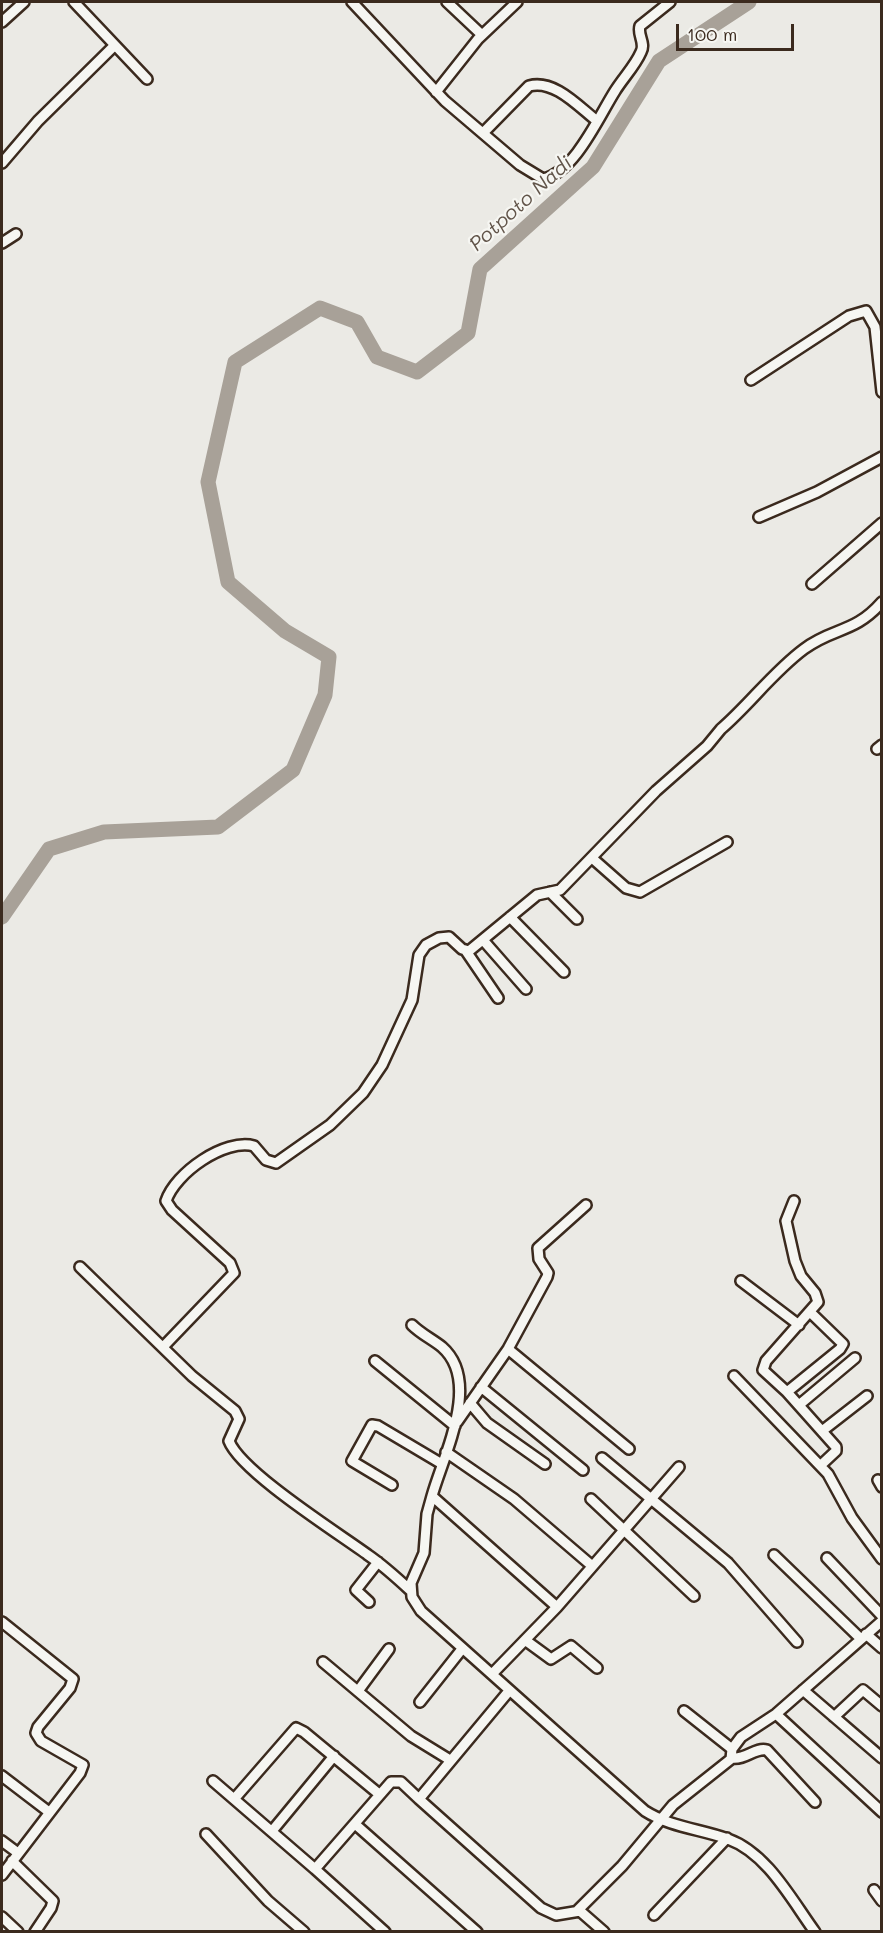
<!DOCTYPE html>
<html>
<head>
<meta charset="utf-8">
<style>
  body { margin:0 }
  #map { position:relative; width:883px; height:1933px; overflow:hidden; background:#ebeae5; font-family:Mali,sans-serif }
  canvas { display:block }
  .frame { position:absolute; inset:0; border:3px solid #3b2a1e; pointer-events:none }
  .scale { position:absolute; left:676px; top:24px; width:118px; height:27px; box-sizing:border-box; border:3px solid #3b2a1e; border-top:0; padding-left:8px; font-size:18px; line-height:21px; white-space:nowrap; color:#3b2a1e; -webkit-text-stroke:4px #f6f6f2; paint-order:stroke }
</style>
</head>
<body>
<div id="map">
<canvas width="883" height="1933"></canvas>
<div class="frame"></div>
<div class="scale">100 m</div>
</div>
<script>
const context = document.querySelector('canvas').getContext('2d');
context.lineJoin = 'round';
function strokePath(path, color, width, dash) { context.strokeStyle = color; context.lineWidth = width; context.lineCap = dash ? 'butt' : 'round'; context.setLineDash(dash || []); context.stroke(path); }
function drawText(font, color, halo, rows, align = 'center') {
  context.font = font + ' Mali,sans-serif'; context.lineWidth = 4.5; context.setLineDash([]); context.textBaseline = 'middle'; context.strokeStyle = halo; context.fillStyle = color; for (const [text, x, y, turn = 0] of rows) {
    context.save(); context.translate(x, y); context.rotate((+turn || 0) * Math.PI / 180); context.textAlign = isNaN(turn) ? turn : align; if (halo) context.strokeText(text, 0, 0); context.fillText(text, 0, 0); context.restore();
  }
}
const river = new Path2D(`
  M2 917 49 849 104 832 218 827 293 770 325 695 329 657 285 631 228 582 208 482 235 362 320 308 357 322 377 357 417 372 468 333 480 269 593 167 659 61 749 2`);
const street = new Path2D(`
  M74 2 147 79
  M352 2 445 101 520 165 543 179C575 172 599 116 615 91 623 78 635 66 641 52 646 43 637 35 640 26L670 2
  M447 2 482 35
  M2 22 24 2
  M436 92 478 39 517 2
  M483 133 529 86C554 79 578 106 597 121
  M2 163 38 121 114 46
  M2 243 16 234
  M751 380 849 316 866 311 875 327 882 392
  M759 517 817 492 882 457
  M812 584 882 523
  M877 749 882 745
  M592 858 626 888 640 892 727 842
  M550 892 577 919
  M510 917 564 972
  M483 940 526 989
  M466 951 498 998
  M794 1201 786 1221 795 1261 801 1276 815 1293 818 1302 766 1361 763 1370 787 1392 836 1447V1451L821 1465
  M80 1267 192 1376 235 1411 239 1419 229 1441C241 1472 338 1533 368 1555 384 1566 397 1578 411 1591
  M741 1281 799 1325
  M412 1325C421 1334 432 1339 442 1347 482 1382 443 1456 432 1496
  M163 1347 234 1273 230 1263 172 1210 166 1201C175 1173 225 1138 254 1146L266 1160 276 1163 330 1125 363 1093 382 1065 412 1000 419 955 426 945 439 938 449 937 462 949 469 951 537 895 560 890 656 791 707 746 721 729C750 704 773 672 804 649 833 627 854 634 882 602
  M508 1349 629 1449
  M375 1361 455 1426
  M734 1376 828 1474 852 1518 882 1559
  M481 1387 583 1470
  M787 1392 840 1349 843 1344 810 1312
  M470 1403 487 1423 545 1464
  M799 1405 855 1358
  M457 1422 508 1349 547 1277 548 1273 539 1259 538 1248 586 1205
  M822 1431 867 1396
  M446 1452 514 1499 591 1565
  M602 1458 728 1563 797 1642
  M878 1480 882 1487
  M392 1485 352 1461 372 1425 378 1426 442 1464
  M591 1499 694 1596
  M774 1555 861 1639
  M827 1558 882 1616
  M369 1602 356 1590 378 1562
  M557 1607 679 1467
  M2 1622 73 1679 70 1688 38 1727 36 1733 41 1741 83 1765 80 1773 2 1875
  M866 1634 882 1648
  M525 1640 551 1659 571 1646 597 1668
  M323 1662 411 1736 450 1760
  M492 1674 557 1607 432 1496 427 1514 424 1553 411 1583 412 1597 421 1611 645 1811C670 1827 700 1829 728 1839 767 1853 791 1899 815 1932
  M803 1690 882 1758
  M358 1691 389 1649
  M509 1691 419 1799 541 1908 556 1915 580 1911 604 1932
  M420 1702 462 1649
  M684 1711 732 1749
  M776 1714 882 1812
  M834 1717 863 1690 882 1706
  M732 1758C746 1760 755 1747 767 1750L815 1802
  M2 1776 49 1812
  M213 1781 315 1869
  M235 1798 296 1728 304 1732 379 1794
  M355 1824 477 1932
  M272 1831 334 1756
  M206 1834 268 1901 304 1932
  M2 1841 18 1853
  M12 1861 53 1901 51 1908 35 1932
  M874 1890 882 1901
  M577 1911 622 1866 673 1805 731 1759 732 1749 741 1737 776 1714 882 1621
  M654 1915 727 1838
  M2 1917 18 1932
  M385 1932 315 1869 391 1782H401L419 1799`);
const waterNames = [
  ["Potpoto Nadi",521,204,-42]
];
strokePath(river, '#a8a198', 15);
strokePath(street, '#3b2a1e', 14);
strokePath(street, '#f6f6f2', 9);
drawText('italic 20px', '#615449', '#f6f6f2', waterNames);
</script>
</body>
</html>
